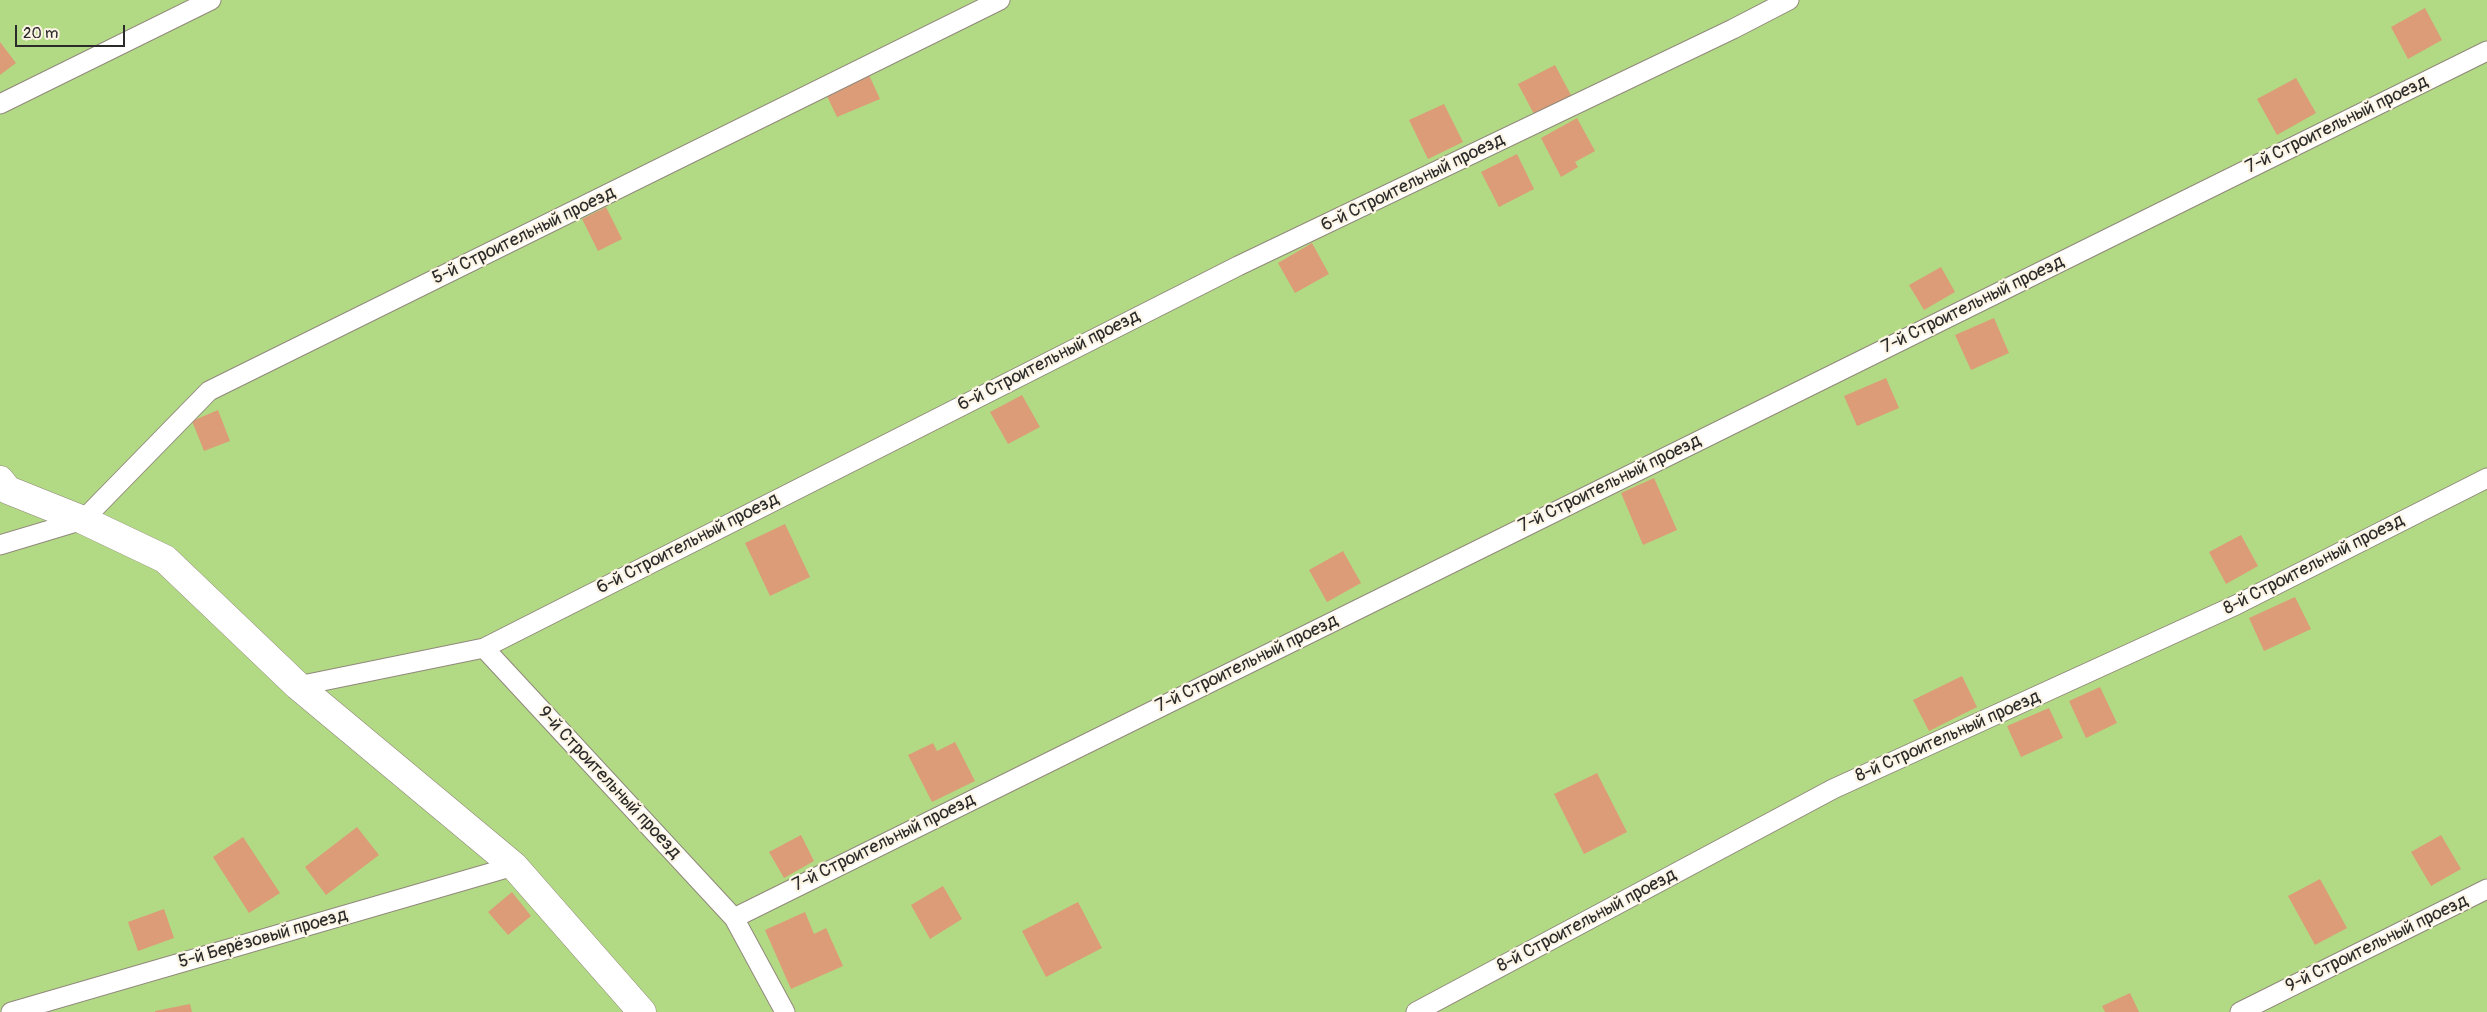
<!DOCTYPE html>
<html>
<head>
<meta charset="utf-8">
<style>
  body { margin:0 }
  #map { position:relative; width:2487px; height:1012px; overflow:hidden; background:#f7e4cb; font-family:Pangolin,sans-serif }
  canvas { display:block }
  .scale { position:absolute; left:15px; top:25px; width:110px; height:22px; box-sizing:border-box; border:2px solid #2b2b2b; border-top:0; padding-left:6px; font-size:15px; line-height:18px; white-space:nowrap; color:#2b2b2b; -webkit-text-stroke:4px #fcf5e5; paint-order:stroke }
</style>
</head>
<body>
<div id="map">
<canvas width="2487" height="1012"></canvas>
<div class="scale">20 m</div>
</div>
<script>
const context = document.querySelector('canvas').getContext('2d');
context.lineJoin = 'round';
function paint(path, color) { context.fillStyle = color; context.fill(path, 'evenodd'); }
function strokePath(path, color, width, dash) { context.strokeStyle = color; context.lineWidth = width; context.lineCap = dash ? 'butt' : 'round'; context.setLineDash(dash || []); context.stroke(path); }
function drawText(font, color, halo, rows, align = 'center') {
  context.font = font + ' Pangolin,sans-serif'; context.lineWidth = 4.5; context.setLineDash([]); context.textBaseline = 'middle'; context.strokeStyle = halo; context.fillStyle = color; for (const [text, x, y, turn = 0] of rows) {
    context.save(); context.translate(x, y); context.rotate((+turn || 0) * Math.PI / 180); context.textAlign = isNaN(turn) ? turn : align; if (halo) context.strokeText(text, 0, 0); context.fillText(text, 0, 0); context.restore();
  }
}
const green = new Path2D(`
  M0 0H2487V1012H0Z`);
const building = new Path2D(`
  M2425 8 2442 40 2408 59 2391 27Z
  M0 42 16 63 0 75Z
  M1555 65 1572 97 1535 116 1518 84Z
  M869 75 880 99 837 117 826 94Z
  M2296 78 2316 113 2277 135 2257 99Z
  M1444 104 1463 142 1428 159 1409 120Z
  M1577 118 1595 151 1575 162 1578 167 1561 177 1541 138Z
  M1517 154 1534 189 1499 207 1481 172Z
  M606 207 622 239 598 251 582 219Z
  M1312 243 1329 274 1295 293 1278 263Z
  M1941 267 1955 292 1924 310 1909 285Z
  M1994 318 2009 353 1971 370 1955 335Z
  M1886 378 1899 408 1857 426 1844 396Z
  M1022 395 1040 427 1008 444 990 412Z
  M218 410 230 441 204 451 192 421Z
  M1654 478 1677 530 1643 545 1621 493Z
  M785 524 810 577 770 596 745 543Z
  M2241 535 2258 566 2226 584 2209 552Z
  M1343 551 1361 583 1327 602 1309 570Z
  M2295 597 2311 629 2264 651 2249 618Z
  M1962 676 1977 707 1929 731 1913 700Z
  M2100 687 2117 723 2086 738 2069 701Z
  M2049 708 2063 738 2021 757 2007 726Z
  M955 742 975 781 932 802 908 755 933 743 937 751Z
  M1597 773 1627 832 1584 854 1554 794Z
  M357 827 379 855 326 895 305 867Z
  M801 835 814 861 784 878 769 852Z
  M2441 835 2461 869 2431 886 2411 852Z
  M243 837 280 893 249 913 213 857Z
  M2320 879 2347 928 2315 945 2288 896Z
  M943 886 962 919 930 939 911 905Z
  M512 892 531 916 508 935 488 912Z
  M1078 902 1102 948 1046 977 1022 931Z
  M164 909 174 938 138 951 128 922Z
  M805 912 814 934 826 928 843 966 791 989 765 930Z
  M2130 993 2139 1012H2105L2102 1006Z
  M190 1004 192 1012H155V1011Z`);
const service = new Path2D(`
  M0 104 211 0
  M0 545 83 520 209 391 1000 0
  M484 648 734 918 785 1012
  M298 686 484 648 1238 266 1733 29 1789 0
  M734 918 2487 51
  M11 1012 514 866
  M1416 1012 1833 789 2236 605 2487 478
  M2240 1012 2487 889`);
const minor = new Path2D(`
  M0 480 8 490 83 520 165 559 298 686 514 866 642 1012`);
const streetNames = [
  ["7-й Строительный проезд",2337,125,-26],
  ["6-й Строительный проезд",1413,183,-26],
  ["5-й Строительный проезд",524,236,-26],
  ["7-й Строительный проезд",1973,305,-26],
  ["6-й Строительный проезд",1049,361,-27],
  ["7-й Строительный проезд",1610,484,-26],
  ["6-й Строительный проезд",688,544,-27],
  ["8-й Строительный проезд",2314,565,-27],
  ["7-й Строительный проезд",1247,664,-26],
  ["8-й Строительный проезд",1948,737,-24],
  ["9-й Строительный проезд",609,783,47],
  ["7-й Строительный проезд",884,843,-26],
  ["8-й Строительный проезд",1587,921,-28],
  ["5-й Берёзовый проезд",263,939,-16],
  ["9-й Строительный проезд",2377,944,-26]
];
paint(green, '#b2da84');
paint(building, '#dc9c77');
strokePath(service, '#91887b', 21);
strokePath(minor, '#91887b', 29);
strokePath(service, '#fff', 19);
strokePath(minor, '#fff', 28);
drawText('18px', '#2b2b2b', '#fcf5e5', streetNames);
</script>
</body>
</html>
